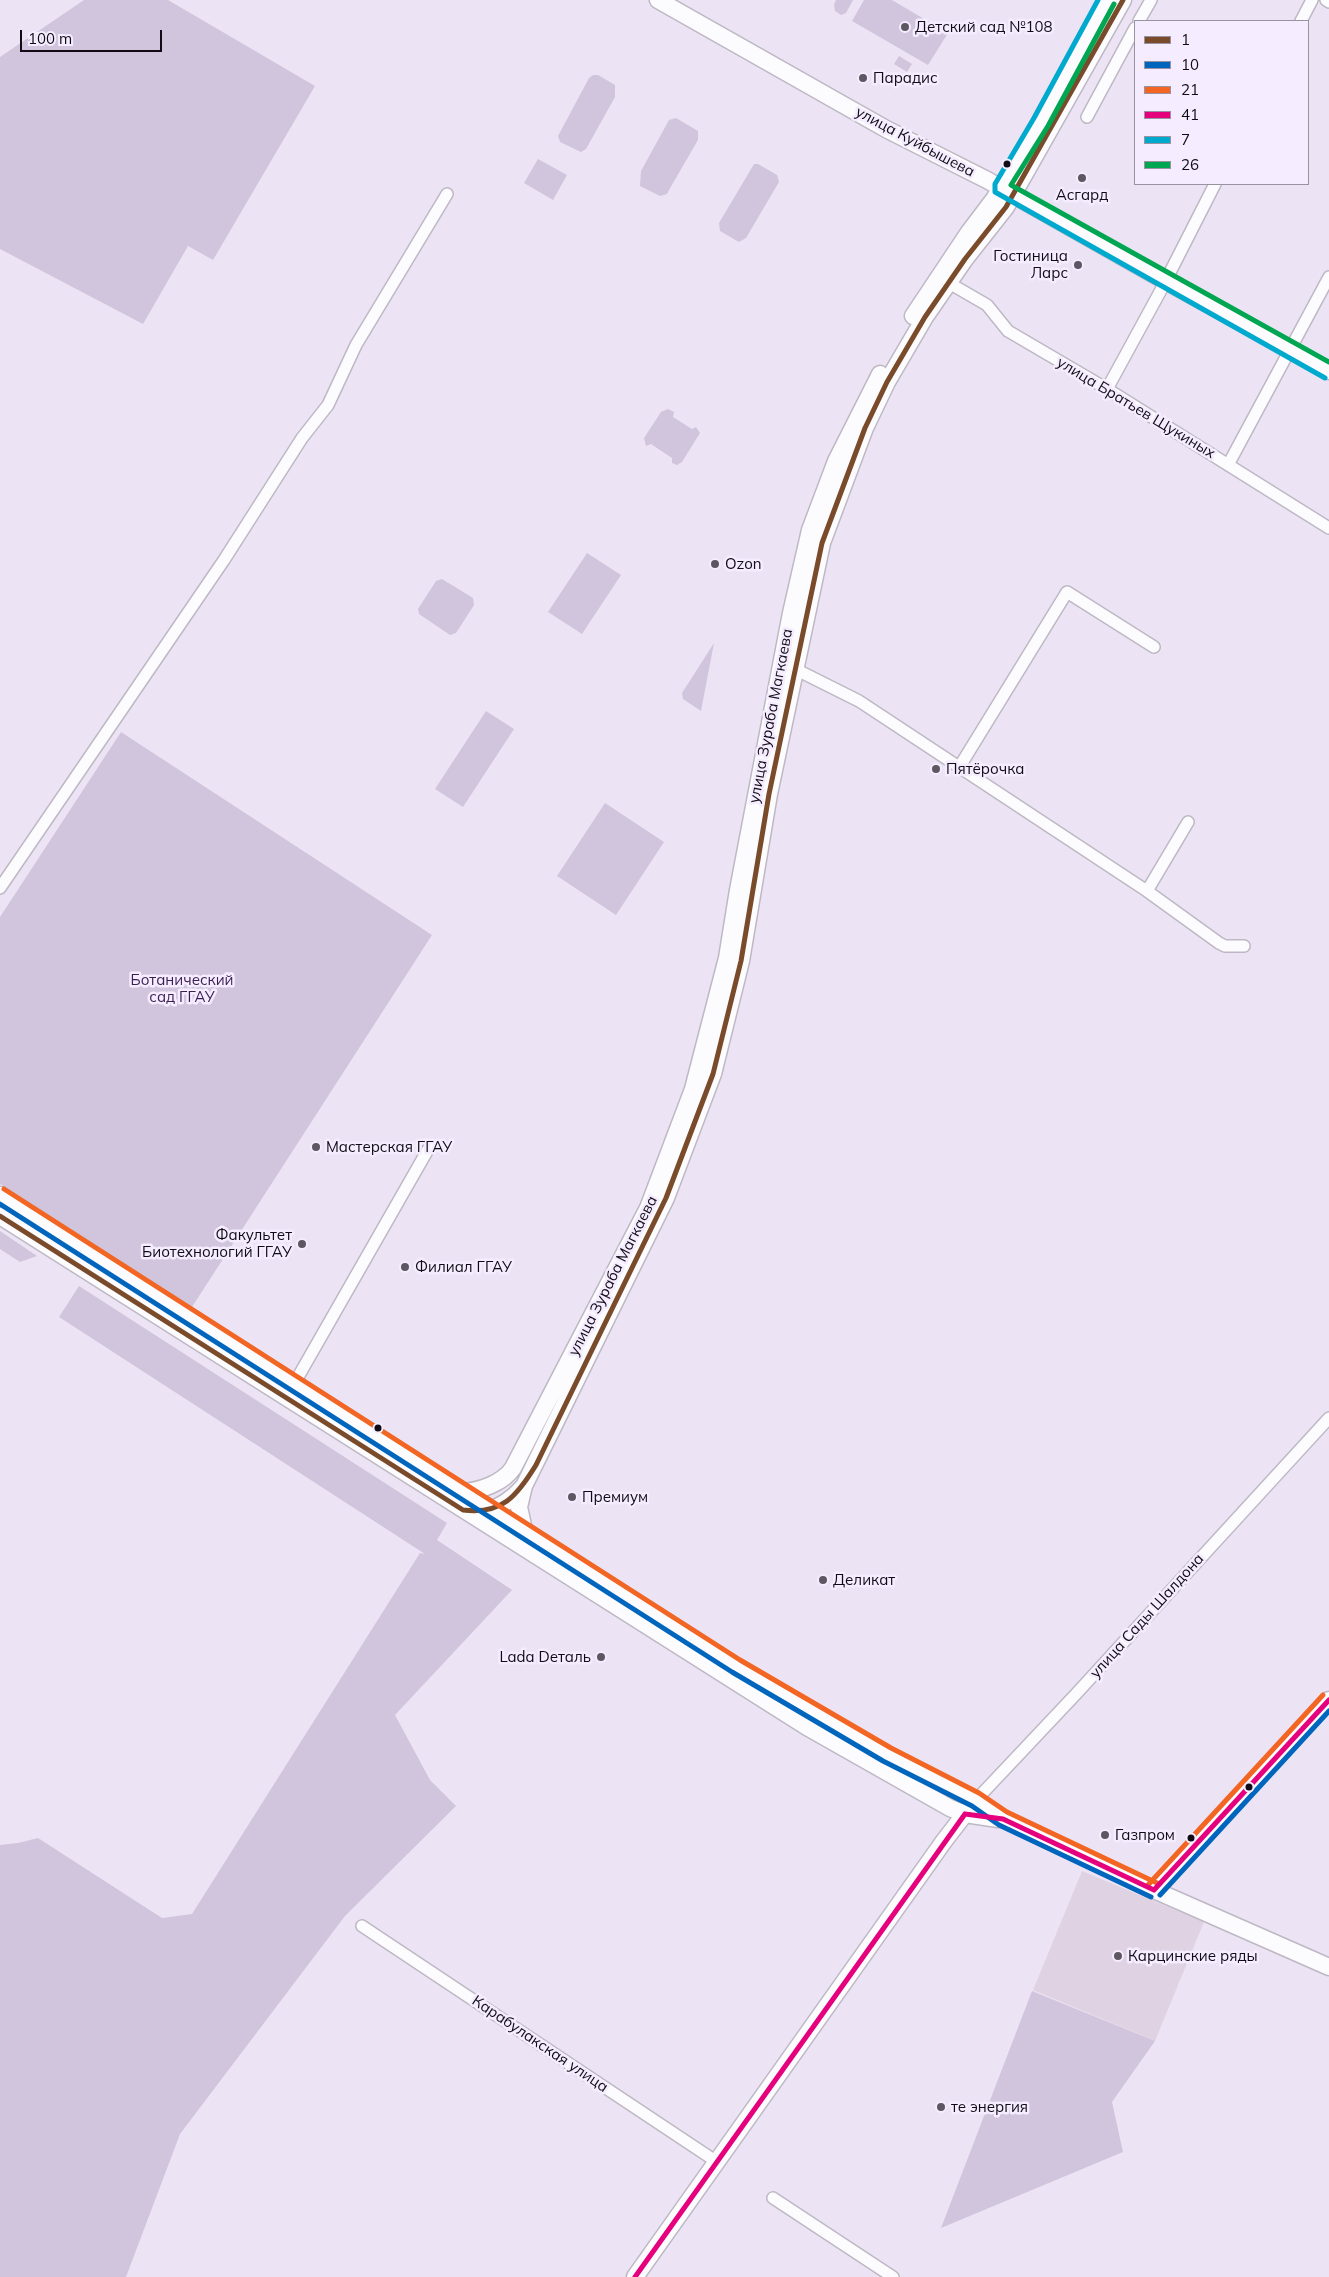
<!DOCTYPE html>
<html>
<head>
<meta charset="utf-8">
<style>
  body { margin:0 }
  #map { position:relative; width:1329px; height:2277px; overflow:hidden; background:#ece4f4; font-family:Mulish,sans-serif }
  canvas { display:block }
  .legend { position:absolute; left:1134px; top:20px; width:175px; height:165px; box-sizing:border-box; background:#f5edff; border:1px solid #9993a1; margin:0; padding:6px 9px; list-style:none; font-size:15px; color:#100b14 }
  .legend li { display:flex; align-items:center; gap:10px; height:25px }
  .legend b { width:25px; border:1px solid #9993a1 }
  .scale { position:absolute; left:20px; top:30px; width:142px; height:22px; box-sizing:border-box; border:2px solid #100b14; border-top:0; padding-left:6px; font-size:15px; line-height:18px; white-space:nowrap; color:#100b14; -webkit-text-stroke:4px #f5edff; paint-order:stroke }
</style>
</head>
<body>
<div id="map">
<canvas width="1329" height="2277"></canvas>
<ul class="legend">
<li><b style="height:6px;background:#7a4b2a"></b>1</li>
<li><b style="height:6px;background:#0065bd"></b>10</li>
<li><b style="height:6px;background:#f26522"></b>21</li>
<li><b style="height:6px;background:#e5007d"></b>41</li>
<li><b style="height:6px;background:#00a9ce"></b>7</li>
<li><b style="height:6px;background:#00a651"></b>26</li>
</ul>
<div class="scale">100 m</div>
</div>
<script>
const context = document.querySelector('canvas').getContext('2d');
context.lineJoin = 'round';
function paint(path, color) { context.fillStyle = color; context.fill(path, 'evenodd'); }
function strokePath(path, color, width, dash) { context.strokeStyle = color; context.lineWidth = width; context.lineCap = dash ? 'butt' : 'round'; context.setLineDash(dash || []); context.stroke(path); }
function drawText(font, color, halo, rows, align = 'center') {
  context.font = font + ' Mulish,sans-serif'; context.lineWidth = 5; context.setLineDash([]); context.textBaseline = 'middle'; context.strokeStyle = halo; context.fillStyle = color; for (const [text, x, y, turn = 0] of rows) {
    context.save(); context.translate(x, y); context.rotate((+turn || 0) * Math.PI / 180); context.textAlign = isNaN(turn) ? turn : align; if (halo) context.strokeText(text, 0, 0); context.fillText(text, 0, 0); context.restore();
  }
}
const commercial = new Path2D(`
  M1082 1871 1204 1922 1155 2041 1033 1990Z`);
const green = new Path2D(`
  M84 0H168L315 86 213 260 188 246 143 324 0 249V57Z
  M836 0H853L846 13 841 15 835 11 834 5Z
  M864 0H892L948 33 928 65 852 21Z
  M899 56 912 64 907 72 894 64Z
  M593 75H598L615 85V97L586 149 581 152 560 142 558 136 589 78Z
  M676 118 698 131V140L669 190 667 194 660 196 640 186 641 171 669 120Z
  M538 159 567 175 553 200 524 183Z
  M754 164H758L777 175 779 182 746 238 739 242 720 231 719 223Z
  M668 409 674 412 673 417 692 429 696 427 700 433 682 462 677 465 672 463V458L651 444 646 446 644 438 661 412Z
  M587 553 621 575 582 634 548 612Z
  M442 579 473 598 474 605 456 633 450 635 419 614 418 609 436 581Z
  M714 643 701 711 683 699 682 693Z
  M486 711 514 729 463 807 435 789Z
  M121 732 432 935 192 1307 0 1184V917Z
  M605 803 664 842 616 915 557 876Z
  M0 1231 37 1256 20 1262 0 1249Z
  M79 1286 447 1523 437 1540 512 1590 395 1715 430 1780 456 1806 345 1916 180 2134 126 2277H0V1845L18 1843 38 1838 162 1918 192 1914 420 1553 425 1554 59 1317Z
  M1032 1991 1155 2041 1112 2102 1123 2152 941 2228Z`);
const street = new Path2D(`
  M1326 0 1329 2
  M1139 21 1151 0
  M1301 21 1312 0
  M1087 117 1135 28
  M949 283 987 305 1008 331 1107 389 1329 528
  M1107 389 1161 290 1215 184
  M1228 465 1329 277
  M795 669 859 701 1147 891 1188 822
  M960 766 1067 592 1154 647
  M0 888 224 560 302 438 328 405 356 345 447 194
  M1147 891 1219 943 1225 946H1244
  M294 1384 430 1146
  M976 1800 1076 1694 1329 1418
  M362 1926 717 2162
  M773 2198 893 2277`);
const secondary = new Path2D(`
  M658 0 886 129 987 180 1153 274 1329 371
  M913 316 969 232 994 199 1024 151 1107 0
  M0 1195 736 1666 887 1755 976 1800 1003 1819 1154 1890 1329 1967
  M0 1216 807 1727 950 1808 965 1814 998 1819
  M463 1492C480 1491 503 1483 513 1468L648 1208 693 1089 727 958 738 890 791 613 810 530 836 461 880 374
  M483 1513C499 1508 513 1499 524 1486
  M524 1530 519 1507 524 1486 666 1198 713 1074 741 961 769 794 822 543 865 428 887 382 925 317 965 259 1006 207 1123 0
  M1154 1890 1329 1700
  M635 2277 944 1841 971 1806`);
const bus1 = new Path2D(`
  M0 1216 463 1510C502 1515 517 1496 536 1465L666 1198 713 1074 741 961 769 794 822 543 865 428 887 382 925 317 965 259 1006 207 1123 0`);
const bus2 = new Path2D(`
  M0 1204 732 1672 883 1761 972 1806 999 1825 1151 1897
  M1160 1895 1329 1711`);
const bus3 = new Path2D(`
  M4 1189 740 1660 891 1748 979 1793 1007 1812 1157 1883
  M1148 1885 1323 1695`);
const bus4 = new Path2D(`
  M965 1814 1003 1819 1154 1890
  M1154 1890 1329 1700
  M635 2277 965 1814`);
const bus5 = new Path2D(`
  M1098 0 1034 118 995 184V192L1325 378`);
const bus6 = new Path2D(`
  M1114 4 1048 126 1011 185 1329 362`);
const markers = [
  [905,27,5,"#5d5762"],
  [863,78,5,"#5d5762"],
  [1007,164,4.5,"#100b14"],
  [1082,178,5,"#5d5762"],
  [1078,265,5,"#5d5762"],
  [715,564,5,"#5d5762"],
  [936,769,5,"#5d5762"],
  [316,1147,5,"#5d5762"],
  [302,1244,5,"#5d5762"],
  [405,1267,5,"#5d5762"],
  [378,1428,4.5,"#100b14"],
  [572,1497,5,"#5d5762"],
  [823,1580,5,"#5d5762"],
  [601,1657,5,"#5d5762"],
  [1249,1787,4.5,"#100b14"],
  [1105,1835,5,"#5d5762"],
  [1191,1838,4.5,"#100b14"],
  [1118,1956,5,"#5d5762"],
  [941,2107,5,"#5d5762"]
];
const poiNames = [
  ["Детский сад №108",915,27],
  ["Парадис",873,78],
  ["Асгард",1082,195,"center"],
  ["Гостиница",1068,256,"right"],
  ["Ларс",1068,273,"right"],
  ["Ozon",725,564],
  ["Пятёрочка",946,769],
  ["Мастерская ГГАУ",326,1147],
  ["Факультет",292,1235,"right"],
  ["Биотехнологий ГГАУ",292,1252,"right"],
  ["Филиал ГГАУ",415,1267],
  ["Премиум",582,1497],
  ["Деликат",833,1580],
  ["Lada Dеталь",591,1657,"right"],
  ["Газпром",1115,1835],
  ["Карцинские ряды",1128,1956],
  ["те энергия",951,2107]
];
const streetNames = [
  ["улица Куйбышева",915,142,28],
  ["улица Братьев Щукиных",1136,408,31],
  ["улица Зураба Магкаева",771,716,-79],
  ["улица Зураба Магкаева",613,1276,-63],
  ["улица Сады Шалдона",1147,1616,-48],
  ["Карабулакская улица",540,2044,34]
];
const parkNames = [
  ["Ботанический",182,980],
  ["сад ГГАУ",182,997]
];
paint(commercial, '#dfd3e3');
paint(green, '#d0c5dc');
strokePath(street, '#beb8c4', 14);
strokePath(secondary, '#beb8c4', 19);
strokePath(street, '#fcfbfd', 11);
strokePath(secondary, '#fcfbfd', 16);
strokePath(bus1, '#7a4b2a', 5);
strokePath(bus2, '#0065bd', 5);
strokePath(bus3, '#f26522', 5);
strokePath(bus4, '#e5007d', 5);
strokePath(bus5, '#00a9ce', 5);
strokePath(bus6, '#00a651', 5);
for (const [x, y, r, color] of markers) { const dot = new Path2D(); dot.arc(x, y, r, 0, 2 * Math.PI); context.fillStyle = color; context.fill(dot); strokePath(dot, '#f5edff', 2); }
drawText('15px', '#100b14', '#f5edff', poiNames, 'left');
drawText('15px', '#100b14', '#f5edff', streetNames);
drawText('15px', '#3b1f52', '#f5edff', parkNames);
</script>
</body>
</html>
